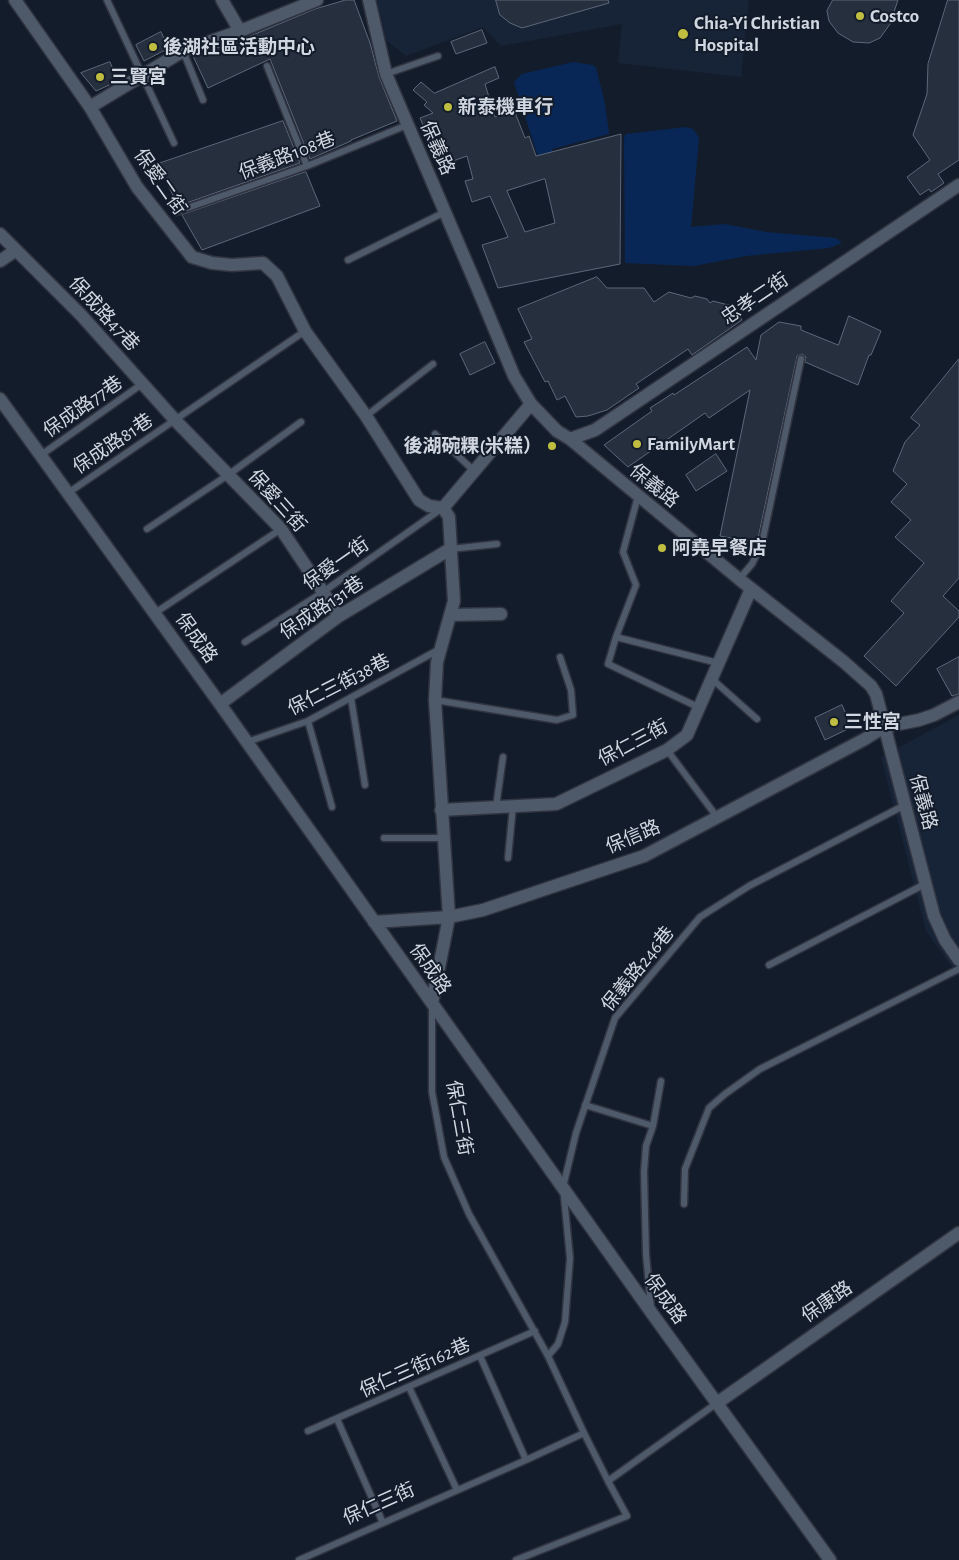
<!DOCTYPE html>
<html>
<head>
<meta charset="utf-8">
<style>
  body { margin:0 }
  canvas { display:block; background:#131c2a }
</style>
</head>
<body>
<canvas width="959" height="1560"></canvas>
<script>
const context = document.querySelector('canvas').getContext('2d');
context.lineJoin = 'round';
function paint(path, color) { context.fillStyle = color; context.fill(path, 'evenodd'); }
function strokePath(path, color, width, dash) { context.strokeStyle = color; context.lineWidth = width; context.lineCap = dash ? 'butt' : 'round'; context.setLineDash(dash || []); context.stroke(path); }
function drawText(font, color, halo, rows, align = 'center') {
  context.font = font + ' "Alegreya Sans","Noto Sans TC",sans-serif'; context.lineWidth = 4; context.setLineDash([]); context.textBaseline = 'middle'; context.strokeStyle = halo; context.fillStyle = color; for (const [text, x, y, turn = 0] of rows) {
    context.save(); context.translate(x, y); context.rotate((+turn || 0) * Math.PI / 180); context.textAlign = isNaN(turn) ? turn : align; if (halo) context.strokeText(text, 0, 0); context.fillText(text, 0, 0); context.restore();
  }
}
const built = new Path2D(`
  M377 0H749L741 77 618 63 622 24 501 46 483 27 406 56 386 40Z
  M959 715V977L926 931 881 757Z`);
const green = new Path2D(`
  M573 62 593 65 596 68 605 103 609 134 552 149 557 172 544 175 514 82 522 74Z
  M686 127 693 129 699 138 691 227 725 224 766 232 836 238 842 243 829 248 746 256 694 266 625 263 624 138 626 134Z`);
const building = new Path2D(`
  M346 0H354L370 43 379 77 397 121 351 140V141L310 159 270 59 208 88 193 56 243 39 315 9Z
  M496 0H608L609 3 522 28 510 23 500 15Z
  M833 0H898L890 24 880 38 869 43 853 42 838 33 829 21 827 11Z
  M948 0H959V160L938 174 944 183 931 192 929 189 920 195 907 177 930 160 913 135 927 94 928 64Z
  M482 30 487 43 456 54 451 42Z
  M161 32 169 48 144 61 136 45Z
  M110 62 118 81 96 91 81 73Z
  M495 67 499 78 485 84 495 117 514 110 525 138 529 136 536 156 621 134 620 264 498 288 482 245 508 237 490 196 472 202 465 181 473 179 467 156 442 165 430 134 427 135 420 118 433 113 424 105 427 102 413 90 421 82 434 93ZM545 179 555 223 525 232 507 191Z
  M283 121 300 163 178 206 158 164Z
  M306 172 320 206 202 250 182 215Z
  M597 277 607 288H644L654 302 669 292 691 298 695 296 707 299 710 303 713 301 732 306 742 320 692 355 688 349 636 384 639 388 607 410 588 416 576 417 565 396 557 400 548 381 545 382 524 342 532 339 518 309Z
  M849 316 881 331 871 355H869L858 385 805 362 806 357 802 354 797 356 757 543 720 536 750 390 709 418 705 413 628 467 604 445 652 411 650 408 661 401 673 393 674 395 747 347 756 360 761 335 779 322 801 326V330L838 345Z
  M485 342 495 363 470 375 460 354Z
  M959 359V578L943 596 959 611V617L896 686 864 656 904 613 891 601 924 563 895 537 911 520 891 502 907 484 893 471 905 442 920 425 911 418Z
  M716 454 727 471 696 491 686 475Z
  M959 657V694L952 696 937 669Z
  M842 705 852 727 825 740 815 718Z`);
const lane = new Path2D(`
  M107 0 174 143
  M183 51 203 100
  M267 66 307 166
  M386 74 438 56
  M176 212 307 166 407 125
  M348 260 445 212
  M366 416 433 364
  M435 434 474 471
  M41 455 142 384
  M68 493 305 331
  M638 496 623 552 636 585 616 637 608 664 700 708
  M147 529 228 475 301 422
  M450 549 497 544
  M739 579 752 564 762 543 801 359
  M155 613 281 529
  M616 637 718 663
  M245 642 323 592 441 509
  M712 679 757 719
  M351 698 365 785
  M435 700 557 720 573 715 571 690 560 657
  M308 721 332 807
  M247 742 308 721 440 649
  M667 750 717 817
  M496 807 503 757
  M384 838H443
  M508 858 513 806
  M769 965 925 884
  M432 1007V1092L444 1157 469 1214 548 1356 584 1433 608 1481 627 1516 516 1560
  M585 1105 653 1126
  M684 1204 685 1169 709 1108 725 1094 760 1069 959 969
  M651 1308 646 1254 644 1172 646 1146 653 1126 661 1081
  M480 1356 526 1460
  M548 1356 558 1344 565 1322 570 1258 563 1187 576 1133 615 1018 700 917 749 886 905 805
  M409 1387 457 1490
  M337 1419 383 1523
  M308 1431 535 1331
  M608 1481 717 1403
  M299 1560 526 1460 584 1433`);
const street = new Path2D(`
  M15 0 90 107 137 187 192 257 212 263 232 265 263 263 277 276 305 331 366 416 419 500 429 506 443 508 449 517 454 601 437 662 435 700 449 917 432 1003
  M222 0 240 31
  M369 0 386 74 477 287 514 376 531 404 557 431 570 439 739 579 844 662 871 686 876 694 934 916 945 940 959 960
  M90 107 183 51 240 31 317 0
  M0 234 81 315 175 420 281 529 339 616
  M0 261 16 250
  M0 399 220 704 651 1312 830 1560
  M570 439 595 430 959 185
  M443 508 531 404
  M450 615 501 614
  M220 704 339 616 450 549
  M441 810 556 804 667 750 687 735 751 589
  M374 922 449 917 483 910 644 856 865 739 884 727 919 720 934 715 959 702
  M717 1403 959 1233`);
const markers = [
  [860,16,5,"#bfbe41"],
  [683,34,6,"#bfbe41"],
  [153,47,5,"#bfbe41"],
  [100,77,5,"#bfbe41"],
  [448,107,5,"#bfbe41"],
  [637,444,5,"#bfbe41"],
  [552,446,5,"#bfbe41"],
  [662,548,5,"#bfbe41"],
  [834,722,5,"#bfbe41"]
];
const poiNames = [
  ["Costco",870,16],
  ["Chia-Yi Christian",694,23],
  ["Hospital",694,45],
  ["後湖社區活動中心",163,47],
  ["三賢宮",110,77],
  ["新泰機車行",458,107],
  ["FamilyMart",647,444],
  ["後湖碗粿(米糕）",542,446,"right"],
  ["阿堯早餐店",672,548],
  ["三性宮",844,722]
];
const streetNames = [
  ["保義路",437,148,66],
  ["保義路108巷",287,156,-21],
  ["保愛二街",160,182,55],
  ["忠孝二街",755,299,-34],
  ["保成路47巷",104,314,47],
  ["保成路77巷",83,407,-35],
  ["保成路81巷",113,444,-34],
  ["保義路",654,486,39],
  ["保愛三街",277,501,48],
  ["保愛一街",336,564,-35],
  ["保成路131巷",322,608,-34],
  ["保成路",196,638,54],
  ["保仁三街38巷",339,685,-27],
  ["保仁三街",633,743,-28],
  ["保義路",923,802,75],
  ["保信路",633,837,-23],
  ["保成路",430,969,55],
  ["保義路246巷",638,969,-51],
  ["保仁三街",459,1118,80],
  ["保成路",665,1299,54],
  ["保康路",827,1302,-35],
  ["保仁三街162巷",415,1368,-24],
  ["保仁三街",379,1504,-24]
];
paint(built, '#172437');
paint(green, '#082757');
paint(building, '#262f3e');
strokePath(building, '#5c6779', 1);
strokePath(lane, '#303440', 9);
strokePath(street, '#303440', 15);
strokePath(lane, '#4e5969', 6);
strokePath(street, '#4e5969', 12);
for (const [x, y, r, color] of markers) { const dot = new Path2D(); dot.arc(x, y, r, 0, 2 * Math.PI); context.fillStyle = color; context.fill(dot); strokePath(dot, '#131c2a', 2); }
drawText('bold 19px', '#d1d7e1', '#131c2a', poiNames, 'left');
drawText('19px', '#d1d7e1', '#131c2a', streetNames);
</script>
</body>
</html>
